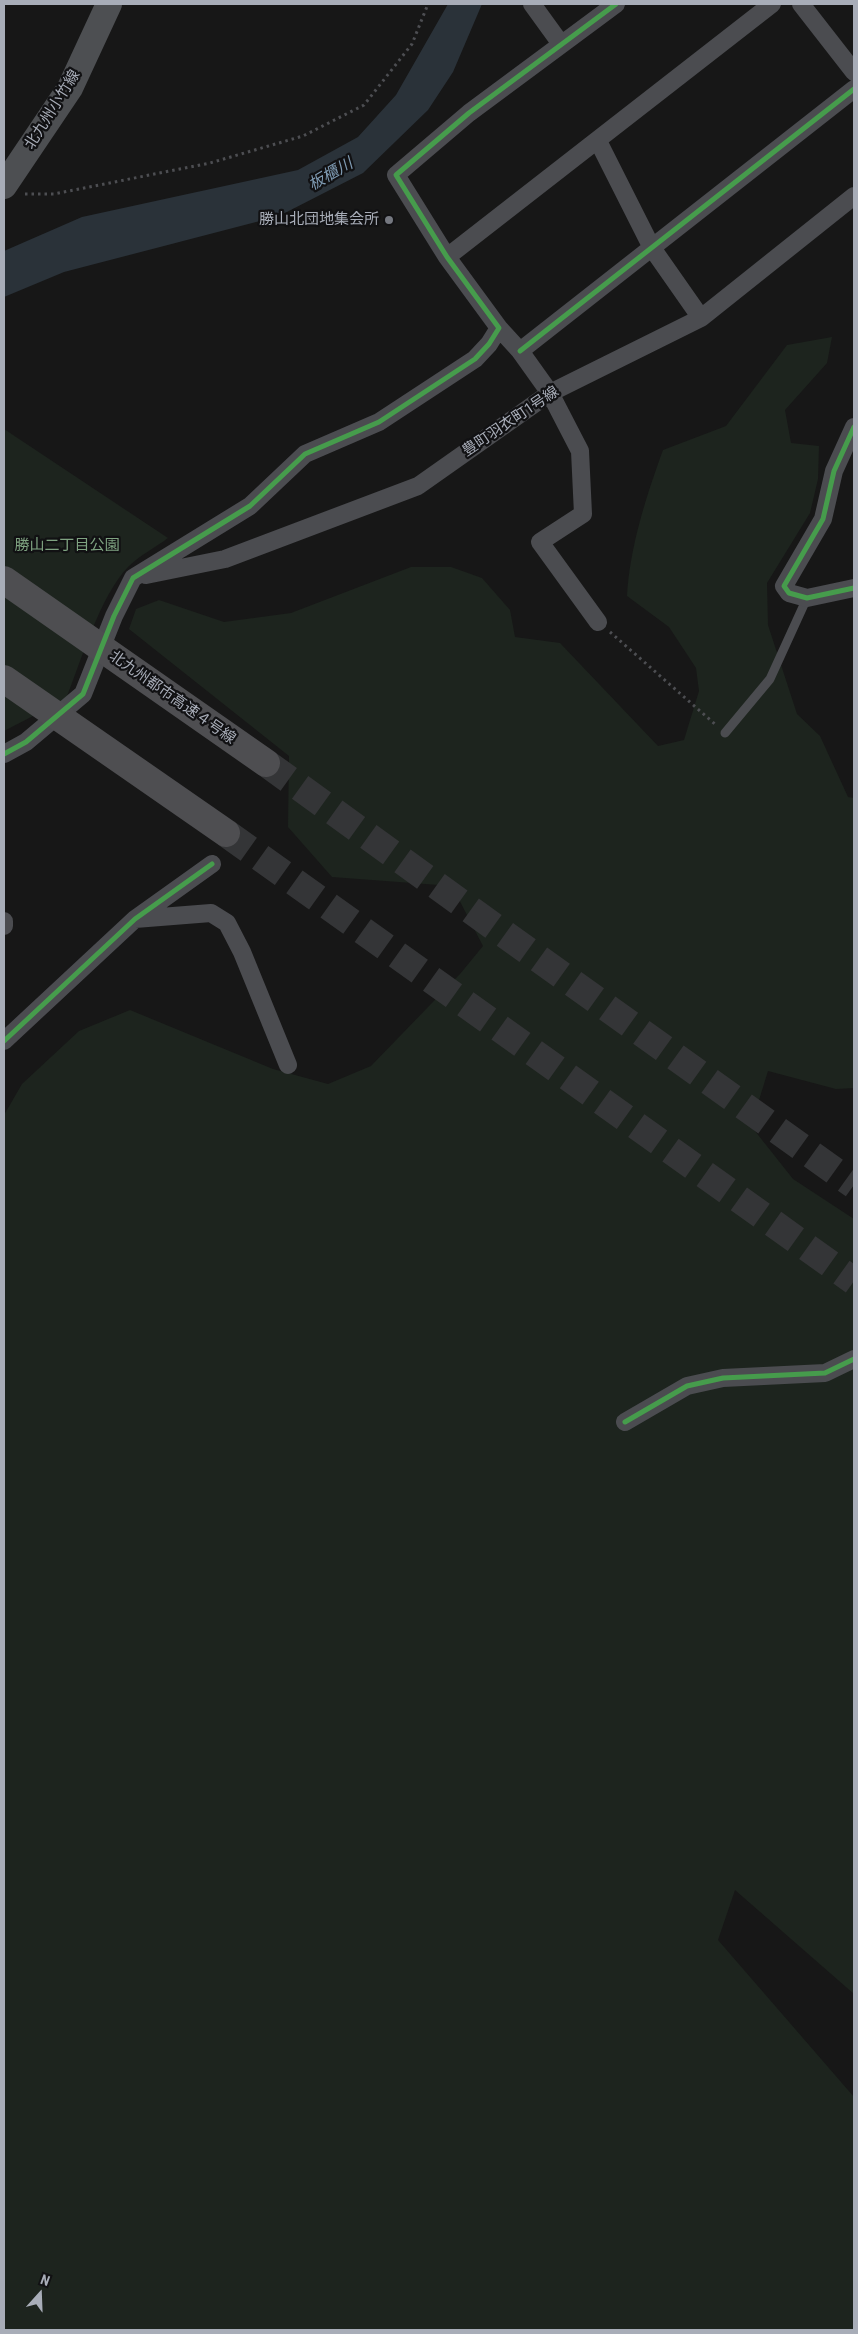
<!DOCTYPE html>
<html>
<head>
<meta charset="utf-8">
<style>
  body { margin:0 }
  #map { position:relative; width:858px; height:2334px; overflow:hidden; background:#171717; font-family:"Roboto Condensed",sans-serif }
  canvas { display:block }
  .frame { position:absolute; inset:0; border:5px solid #a8adb8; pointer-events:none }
  .north { position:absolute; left:15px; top:2269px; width:50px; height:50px; -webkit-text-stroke:4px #111113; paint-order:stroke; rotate:20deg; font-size:14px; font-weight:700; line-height:20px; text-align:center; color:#a8adb8 }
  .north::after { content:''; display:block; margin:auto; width:18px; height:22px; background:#a8adb8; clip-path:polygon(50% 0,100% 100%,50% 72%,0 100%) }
</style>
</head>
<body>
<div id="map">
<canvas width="858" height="2334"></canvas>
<div class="frame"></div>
<div class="north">N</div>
</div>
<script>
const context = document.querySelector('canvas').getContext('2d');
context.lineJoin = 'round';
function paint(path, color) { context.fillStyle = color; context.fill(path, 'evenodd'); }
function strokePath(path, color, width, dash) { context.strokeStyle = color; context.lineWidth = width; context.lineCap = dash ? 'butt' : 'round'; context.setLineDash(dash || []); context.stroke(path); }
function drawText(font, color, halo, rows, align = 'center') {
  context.font = font + ' "Roboto Condensed","Noto Sans JP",sans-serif'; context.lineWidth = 4.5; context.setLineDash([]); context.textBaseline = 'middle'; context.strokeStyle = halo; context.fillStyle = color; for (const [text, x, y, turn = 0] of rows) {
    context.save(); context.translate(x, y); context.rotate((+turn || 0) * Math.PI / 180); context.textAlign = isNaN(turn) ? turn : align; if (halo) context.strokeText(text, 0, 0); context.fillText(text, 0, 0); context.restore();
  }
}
const green = new Path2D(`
  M832 337 827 363 785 410 791 443 819 446 818 479 810 513 767 583 768 625 797 714 820 736 848 797 854 798V1088L836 1089 768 1071 751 1126 793 1179 854 1219V1994L735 1890 718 1940 854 2097V2330H4V1115L22 1084 79 1031 130 1010 273 1069 328 1084 371 1066 460 974 483 946 452 886 332 877 288 827 289 756 129 629 136 609 159 600 224 622 291 613 411 567H451L482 578 510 610 515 637 560 643 658 746 684 740 699 691 696 668 669 627 627 596C630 546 646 497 663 450L726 426 787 345Z
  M4 429 168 538C156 547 139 556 128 567 100 596 81 661 66 699L4 731Z`);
const water = new Path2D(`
  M448 4H482L453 72 428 110 363 173 279 216 64 272 4 297V251L82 217 298 170 358 137 396 95Z`);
const motorwayTunnel = new Path2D(`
  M266 763 854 1185
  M226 833 854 1281`);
const path = new Path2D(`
  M25 194H54L210 163 303 136 364 105 412 44 428 4
  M610 632 716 725`);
const service = new Path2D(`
  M725 733 770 679 807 598`);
const minor = new Path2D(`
  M532 4 561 44
  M801 4 854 72
  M598 141 652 248 701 318
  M447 257 772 4
  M499 328 520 351 550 393 580 451 583 514 540 542 598 622
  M520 351 854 89
  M854 427 834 471 823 519 784 586 789 593 807 598 854 588
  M146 575 225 559 418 486 550 393 701 318 854 196
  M4 754 26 742 83 694 114 616 133 578 250 506 305 454 379 422 475 359 489 344 499 328 447 257 396 175 469 113 616 4
  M135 919 211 913 227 923 242 952 288 1065
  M4 921V926
  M4 1041 135 919 212 864
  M625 1422 687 1386 723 1378 825 1373 854 1359`);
const primary = new Path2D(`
  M4 186 70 88 109 4`);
const motorway = new Path2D(`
  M4 580 266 763
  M4 679 226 833`);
const cycleway = new Path2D(`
  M520 351 854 89
  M854 427 834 471 823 519 784 586 789 593 807 598 854 588
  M4 754 26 742 83 694 114 616 133 578 250 506 305 454 379 422 475 359 489 344 499 328 447 257 396 175 469 113 616 4
  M4 1041 135 919 212 864
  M625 1422 687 1386 723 1378 825 1373 854 1359`);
const markers = [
  [389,220,5,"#757880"]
];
const streetNames = [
  ["北九州小竹線",53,110,-58],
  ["豊町羽衣町1号線",511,422,-34],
  ["北九州都市高速４号線",172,698,35]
];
const poiNames = [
  ["勝山北団地集会所",379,220]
];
const parkNames = [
  ["勝山二丁目公園",67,546]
];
const waterNames = [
  ["板櫃川",331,175,-30]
];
paint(green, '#1d241e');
paint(water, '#2a3239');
strokePath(motorwayTunnel, '#343537', 28, [28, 14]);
strokePath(path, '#4d4e52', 3, [2.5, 4]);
strokePath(service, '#4b4c50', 9);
strokePath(minor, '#4b4c50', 18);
strokePath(primary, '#4d4f52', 26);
strokePath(motorway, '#4e4e51', 28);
strokePath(cycleway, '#469c4c', 5);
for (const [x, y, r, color] of markers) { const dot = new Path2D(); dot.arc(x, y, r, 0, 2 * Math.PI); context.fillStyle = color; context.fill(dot); strokePath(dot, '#111113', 2); }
drawText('15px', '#a8adb8', '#111113', streetNames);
drawText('15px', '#a8adb8', '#111113', poiNames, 'right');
drawText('15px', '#7fa381', '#111113', parkNames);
drawText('italic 16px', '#7f9bb3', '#111113', waterNames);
</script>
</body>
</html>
